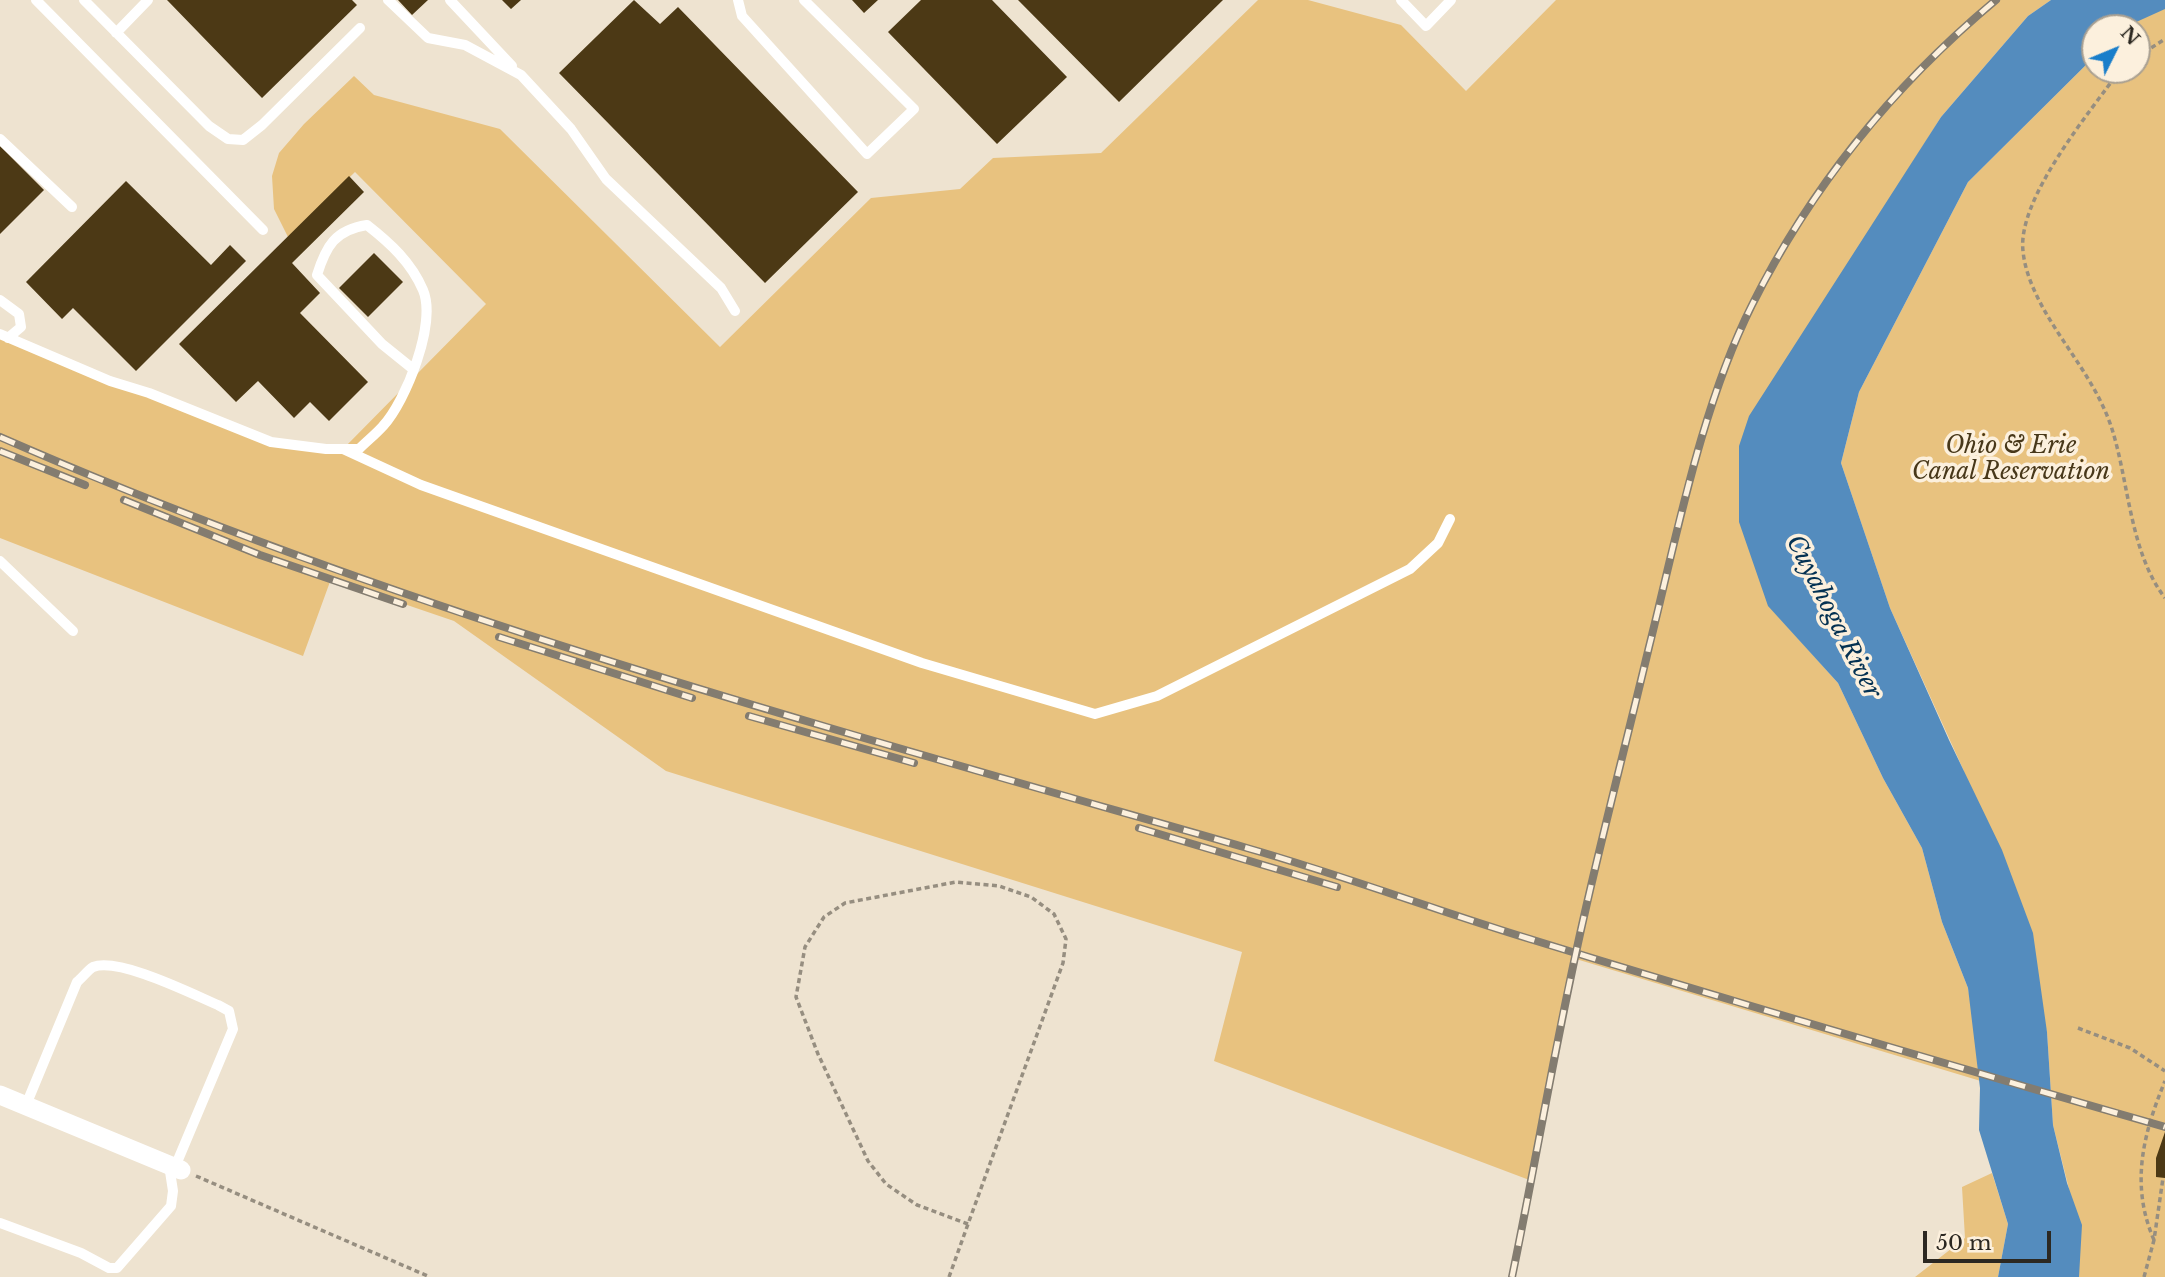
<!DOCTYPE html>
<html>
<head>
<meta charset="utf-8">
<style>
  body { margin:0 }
  #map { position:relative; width:2165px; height:1277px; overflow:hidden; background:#eee3d0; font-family:"Libre Baskerville",serif }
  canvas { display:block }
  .north { position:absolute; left:2081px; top:14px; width:70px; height:70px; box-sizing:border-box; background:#fcf0dd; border:2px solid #a9a092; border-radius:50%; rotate:47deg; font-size:19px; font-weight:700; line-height:28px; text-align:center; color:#2c2821 }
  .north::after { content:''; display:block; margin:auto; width:24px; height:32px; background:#197eca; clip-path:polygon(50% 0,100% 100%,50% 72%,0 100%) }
  .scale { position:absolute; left:1923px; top:1231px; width:128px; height:32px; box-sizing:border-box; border:4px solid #2c2821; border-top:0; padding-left:9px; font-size:21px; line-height:24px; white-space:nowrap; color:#2c2821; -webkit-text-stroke:5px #fcf0dd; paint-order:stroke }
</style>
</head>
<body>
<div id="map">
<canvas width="2165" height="1277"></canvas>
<div class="north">N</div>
<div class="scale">50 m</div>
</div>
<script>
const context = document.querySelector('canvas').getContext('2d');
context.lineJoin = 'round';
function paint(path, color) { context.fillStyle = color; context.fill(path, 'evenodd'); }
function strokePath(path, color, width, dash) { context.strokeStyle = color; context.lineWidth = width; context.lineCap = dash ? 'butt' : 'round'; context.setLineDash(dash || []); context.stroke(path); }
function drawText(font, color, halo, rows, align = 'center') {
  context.font = font + ' "Libre Baskerville",serif'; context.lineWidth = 7; context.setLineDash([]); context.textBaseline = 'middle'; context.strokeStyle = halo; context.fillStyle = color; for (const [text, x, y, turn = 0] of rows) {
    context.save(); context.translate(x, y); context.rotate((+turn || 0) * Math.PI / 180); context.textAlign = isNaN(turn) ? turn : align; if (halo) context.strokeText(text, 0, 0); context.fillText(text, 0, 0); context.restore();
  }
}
const green = new Path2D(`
  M1258 0H1308L1401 25 1466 91 1556 0H2051L2028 16 1941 117 1860 247 1768 605 1838 683 1883 778 1922 848 1942 922 1968 988 1984 1082 1576 959 1532 1181 1214 1061 1242 952 666 771 454 621 331 579 303 656 0 538V334L271 442 343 449 486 304 355 172 288 237 274 209 272 176 279 153 304 124 354 76 374 95 500 129 720 347 871 198 960 189 993 158 1101 153Z
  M2165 7V1277H2070L2069 1189 2053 1125 2047 1032 1963 769 1890 608 1841 463 1859 392 1968 182 2095 56V70H2137V28H2123Z
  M1992 1173 2008 1224 1998 1277H1915L1965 1238 1962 1187Z`);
const water = new Path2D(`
  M2051 0H2165V9L2123 28H2095V56L1968 182 1859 392 1841 463 1890 608 1949 740 2002 850 2033 933 2047 1032 2053 1125 2067 1183 2082 1225 2079 1277H1998L2008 1224 1979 1130 1980 1088 1968 988 1942 922 1922 848 1883 778 1838 683 1768 606 1739 522V446L1749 416 1941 117 2028 16Z`);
const building = new Path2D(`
  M167 0H352L357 5 262 98Z
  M398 0H428L412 15Z
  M502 0H521L511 9Z
  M634 0 660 24 678 7 858 192 765 283 559 73Z
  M852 0H878L864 13Z
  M921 0H992L1067 77 997 144 888 32Z
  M1018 0H1223L1119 102Z
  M0 146 44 190 0 234Z
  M349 176 364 192 292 263 320 293 300 313 368 382 329 421 310 402 294 418 258 381 236 402 179 344Z
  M126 181 211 265 230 245 246 261 136 371 73 308 62 319 26 282Z
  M374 253 403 282 368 317 339 288Z
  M2165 1132V1178L2156 1177V1158Z`);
const path = new Path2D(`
  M2137 57 2165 39
  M2120 70C2090 112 2017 199 2023 251 2025 273 2036 296 2047 315 2069 352 2097 385 2111 426 2129 480 2129 551 2165 598
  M2078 1028 2130 1048 2165 1071
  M196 1176 430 1277
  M2154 1240C2130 1185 2143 1134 2165 1081
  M949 1277 968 1224 1063 963 1066 939 1054 914 1031 897 999 886 956 882 845 903 824 917 805 947 796 997 818 1054 868 1161 886 1184 917 1205 968 1224
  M2144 1277 2154 1240 2163 1178`);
const service = new Path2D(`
  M36 0 263 230
  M84 0 209 126 228 139 243 140 262 125 360 28
  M388 0 428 38 465 45 521 75 571 129 606 179 721 288 735 311
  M450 0 512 66
  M738 0 742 16 867 154 914 109 804 0
  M1401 0 1426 26 1451 0
  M116 33 148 0
  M0 139 72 207
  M0 300 19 314 21 327 8 338
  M0 334 110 381 149 393 271 442 326 449H359C367 441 376 434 383 426 406 401 437 323 423 290 411 262 390 243 367 225 335 230 326 246 317 275L382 344 413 369
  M343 449 421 485 922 663 1095 714 1157 696 1410 569 1438 543 1450 519
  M0 561 73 631
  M26 1105 77 982C82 978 88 970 93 967 119 957 192 994 218 1005L229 1011 233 1029 175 1167
  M0 1223 81 1253 109 1268H117L171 1206 173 1191 169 1165`);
const minor = new Path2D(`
  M0 1095 181 1170`);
const rail = new Path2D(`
  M0 437C402 613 826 727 1247 848 1342 875 1435 910 1530 939 1741 1004 1953 1066 2165 1127
  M0 451 85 485
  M124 500 260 555 403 604
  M499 637 692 698
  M749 716 914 763
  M1139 828 1337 887
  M1512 1277C1537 1156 1557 1033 1585 912 1605 824 1628 735 1649 647 1677 535 1701 407 1752 305 1811 187 1895 84 1996 0`);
const parkNames = [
  ["Ohio & Erie",2011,447],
  ["Canal Reservation",2011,473]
];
const waterNames = [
  ["Cuyahoga River",1833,617,63]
];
paint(green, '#e8c27f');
paint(water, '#548cbe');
paint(building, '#4c3915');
strokePath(path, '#968e80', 3.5, [5, 3.5]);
strokePath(service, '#fff', 10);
strokePath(minor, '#fff', 19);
strokePath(rail, '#837c70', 8);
strokePath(rail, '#fcf0dd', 5, [16]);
drawText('italic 23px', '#48381a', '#fcf0dd', parkNames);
drawText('italic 24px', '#043152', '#fcf0dd', waterNames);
</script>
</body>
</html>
